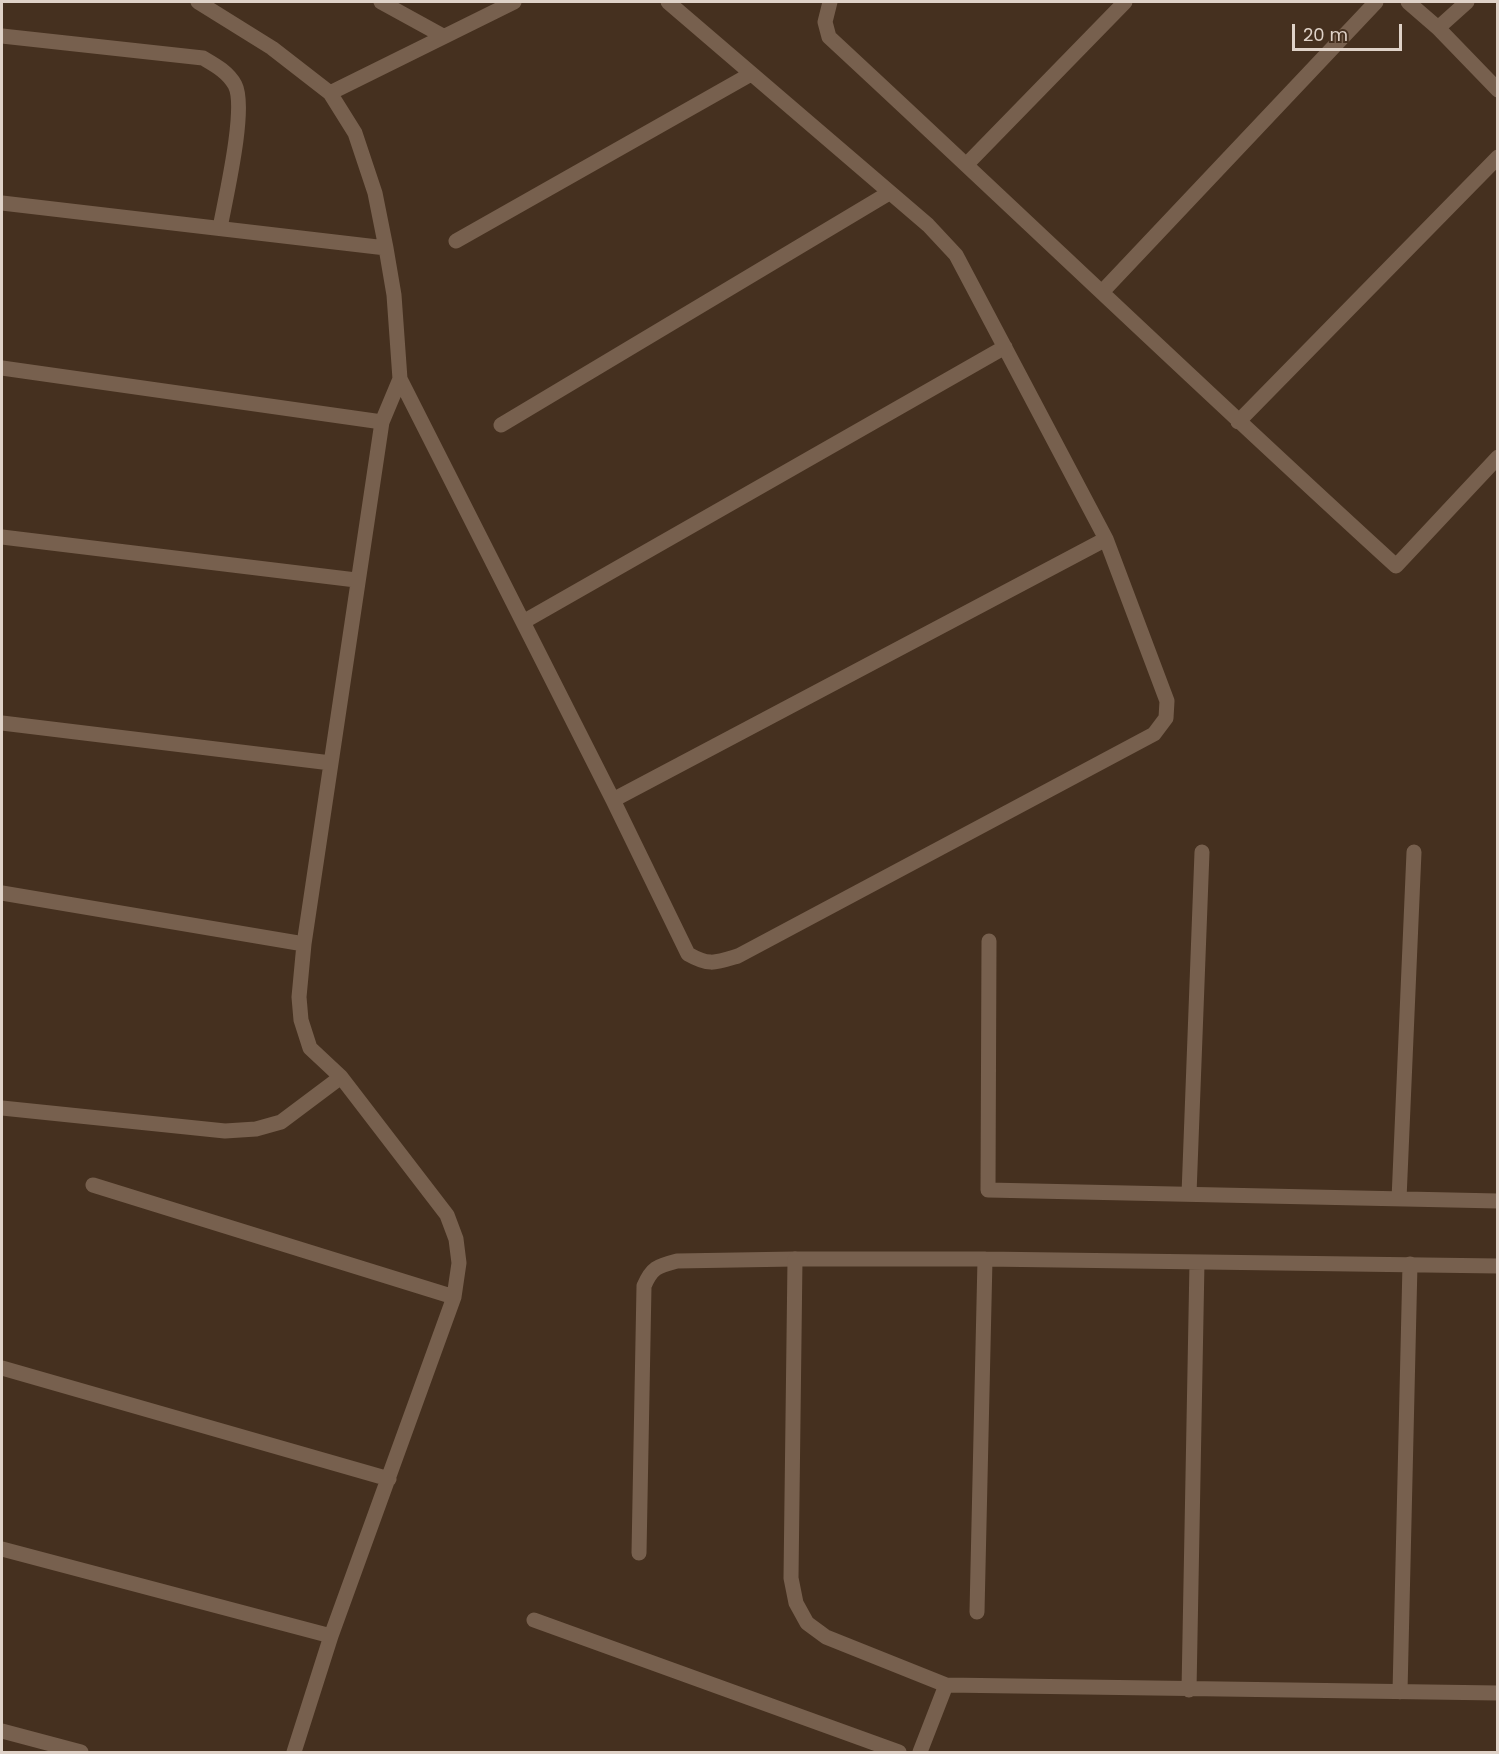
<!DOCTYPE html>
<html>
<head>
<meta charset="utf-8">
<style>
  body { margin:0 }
  #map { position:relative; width:1499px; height:1754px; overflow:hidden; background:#45301f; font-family:Poppins,sans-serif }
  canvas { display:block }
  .frame { position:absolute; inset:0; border:3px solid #dfd2c8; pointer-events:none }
  .scale { position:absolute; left:1292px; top:24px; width:110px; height:27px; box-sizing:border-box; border:3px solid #dfd2c8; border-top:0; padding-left:8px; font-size:18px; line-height:21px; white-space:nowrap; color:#dfd2c8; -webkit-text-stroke:4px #45301f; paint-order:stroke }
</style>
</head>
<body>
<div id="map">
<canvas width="1499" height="1754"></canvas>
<div class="frame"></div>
<div class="scale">20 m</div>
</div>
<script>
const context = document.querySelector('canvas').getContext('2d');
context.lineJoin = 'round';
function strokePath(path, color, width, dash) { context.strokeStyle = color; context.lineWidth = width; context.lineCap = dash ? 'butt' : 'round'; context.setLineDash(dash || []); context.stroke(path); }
const service = new Path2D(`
  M639 1553 644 1286C652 1267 658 1266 677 1261L795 1259`);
const minor = new Path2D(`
  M198 2 272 48 330 93 355 133 375 193 386 248 394 295 400 379 613 800 688 954C709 966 715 963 738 956L1154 734 1166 718 1167 701 1106 539 956 255 928 225 668 2
  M381 2 443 36
  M830 2 825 22 829 37C1019 213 1205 392 1396 566L1498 457
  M1408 2 1438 28 1498 90
  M1438 28 1467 2
  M2 36 203 58C215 65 228 72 235 85 247 108 225 200 220 228
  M330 93 514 2
  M967 164 1125 2
  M2 203 386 248
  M456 241 751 74
  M1102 292 1376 2
  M2 368 382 422
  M1238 422 1498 157
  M501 425 889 193
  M2 537 356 580
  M523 622 1005 347
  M2 723 331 763
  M613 800 1106 539
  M2 893 304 944
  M989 941 988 1190 1498 1201
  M2 1108 225 1131 256 1129 281 1122 341 1077
  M93 1185 454 1297
  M1189 1194 1202 852
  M1399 1199 1414 852
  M1498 1266 985 1259H795L791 1578 796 1603 807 1623 826 1637 946 1685 1498 1693
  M2 1368 389 1479
  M2 1549 331 1636
  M977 1612 985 1259
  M534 1620 899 1752
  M1189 1690 1197 1262
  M1400 1692 1410 1264
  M2 1731 81 1752
  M294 1752 331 1636 454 1297 459 1263 456 1239 447 1215 341 1077 310 1048 301 1020 299 997 304 944 382 422 400 379
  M920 1752 946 1685`);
strokePath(service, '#77604e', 15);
strokePath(minor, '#77604e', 15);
</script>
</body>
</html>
